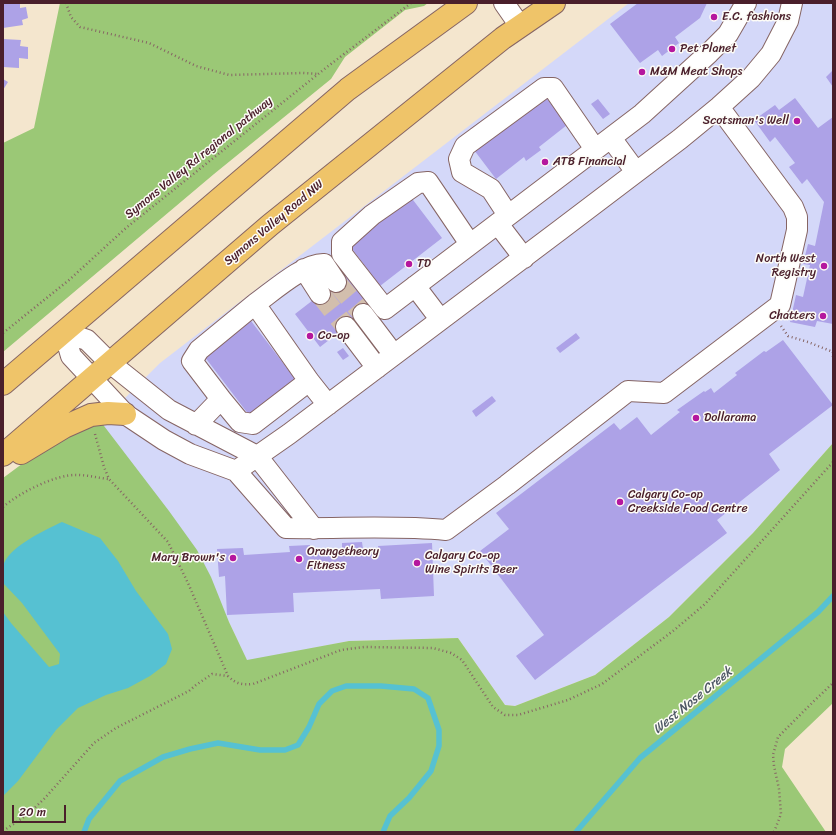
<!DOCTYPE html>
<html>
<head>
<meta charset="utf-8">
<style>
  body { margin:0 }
  #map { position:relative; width:836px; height:835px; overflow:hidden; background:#f4e6ce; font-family:Sriracha,sans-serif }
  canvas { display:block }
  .frame { position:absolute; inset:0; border:4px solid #4a1f2b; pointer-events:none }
  .scale { position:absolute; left:12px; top:805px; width:54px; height:18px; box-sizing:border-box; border:2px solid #4a1f2b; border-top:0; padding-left:5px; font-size:12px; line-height:14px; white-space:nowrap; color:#4a1f2b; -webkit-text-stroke:3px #fdfcf7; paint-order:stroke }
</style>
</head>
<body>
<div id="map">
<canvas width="836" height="835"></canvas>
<div class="frame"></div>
<div class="scale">20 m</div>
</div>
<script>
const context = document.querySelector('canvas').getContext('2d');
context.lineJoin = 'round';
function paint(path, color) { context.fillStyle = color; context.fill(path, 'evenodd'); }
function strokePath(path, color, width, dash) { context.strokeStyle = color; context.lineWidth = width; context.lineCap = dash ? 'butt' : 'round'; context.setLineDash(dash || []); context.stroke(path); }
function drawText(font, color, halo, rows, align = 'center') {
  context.font = font + ' Sriracha,sans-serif'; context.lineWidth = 3; context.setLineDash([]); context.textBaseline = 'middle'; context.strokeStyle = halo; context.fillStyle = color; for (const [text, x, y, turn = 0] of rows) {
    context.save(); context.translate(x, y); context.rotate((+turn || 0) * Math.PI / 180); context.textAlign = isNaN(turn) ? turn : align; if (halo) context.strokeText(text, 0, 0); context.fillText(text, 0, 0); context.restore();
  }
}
const built = new Path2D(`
  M629 3H833V443L753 533 669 617 595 675 515 706 505 705 458 638 349 641 247 661 229 622 101 422 160 363Z`);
const green = new Path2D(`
  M60 3H428L424 6 405 10 345 57 331 79 214 174 3 352V143L34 128Z
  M101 422 169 511 197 550 211 577 229 622 247 660 349 641 458 638 505 705 515 706 595 675 669 617 753 533 833 443V703L785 749 782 767 826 832H3V478L49 444Z`);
const water = new Path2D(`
  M62 522 100 538 118 561 136 591 168 634 172 649 166 664 150 676 128 688 106 695 78 708 56 730 18 781 3 796V612L11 623 49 667 59 664 60 654 22 603 3 583C3 578 2 572 3 567 6 548 45 530 62 522Z`);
const stream = new Path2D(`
  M84 832 89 819 120 781 163 757 190 749 218 743 260 750H285L298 745 309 727 319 704 332 691 346 686H381L414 689 428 698 439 730V746L431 771 409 798 390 816 383 832
  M576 832 640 758 818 612 833 596`);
const building = new Path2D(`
  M3 3H20V8L26 7 28 18 22 20 23 25 3 28Z
  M638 3H707L700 18 675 37 679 43 662 56 658 50 640 63 610 24Z
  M3 39 21 40 20 46 28 47V59L19 58V68L3 67Z
  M833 70V87L826 77Z
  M3 79 8 82 3 90Z
  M542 92 567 125 539 147 541 150 526 161 524 157 496 179 471 146 479 140 470 129 484 119 492 130Z
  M795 98 818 128 833 117V324L817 321 815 327 790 322 796 295 803 297 810 265 803 264 808 244 815 246 824 202 807 179 802 184 789 167 795 163 775 137 770 142 754 120 775 105 779 110Z
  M598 99 610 114 603 119 591 104Z
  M410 196 442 238 380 286 347 242Z
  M348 273 373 306 320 347 295 314Z
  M248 317 296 380 249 415 201 352Z
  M576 333 580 338 560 353 556 348Z
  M783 340 833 405 769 454 780 470 717 520 727 533 535 680 516 656 544 635 480 551 509 529 496 513 614 423 620 430 637 417 651 435 680 412 677 410 704 391 705 392 711 388 714 393 737 375 735 373 764 351 766 352Z
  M343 348 349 356 343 360 337 352Z
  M492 396 496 401 476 417 472 411Z
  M362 542 363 549 378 548V546L432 543 434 596 381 599 380 589 293 593 294 612 227 615 225 576 219 577 217 549 243 548 244 555 290 552 289 546 310 545V551L342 550V543Z`);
const minorTunnel = new Path2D(`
  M336 282 363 314
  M320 294 346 327`);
const path = new Path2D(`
  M66 3 71 17 80 27 149 43 196 66 229 75 303 73 318 74
  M781 326 788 336 808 342 833 352V357
  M3 333 69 280 126 228 327 67 411 3
  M95 434 104 467 109 479 168 542 188 583 228 676C236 684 242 685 253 684L341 650 364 647 433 648 451 653 462 660 493 707 505 715H518L568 700 602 684 673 631 705 604 833 462
  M3 507C19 493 56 474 77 475 88 475 98 478 109 479
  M3 831 27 815 44 799 94 743 116 728 189 691 196 685 212 674 228 676
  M774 832 781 814 779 789 774 766 773 755 778 737 813 702 833 683`);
const minor = new Path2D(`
  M504 3 520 26
  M611 138 636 172
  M508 215 491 189 462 172 459 159 465 146 544 88H553L595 149
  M498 224 524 258
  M470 244 428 182 418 183 372 215 342 242V254L385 309 642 114 709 53 728 34 746 3
  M304 269 320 294
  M415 286 440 319
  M255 304C272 292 304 263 324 264L336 282
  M363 314 394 355
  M346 327 377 368
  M64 332 71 356 125 414 164 440 190 454 236 471 286 528C340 529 393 525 446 530L507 485 628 391 664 393 780 305 797 230V217L793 207 719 107
  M64 332 87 340 110 363 169 410 257 456 314 529
  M221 399 240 422 253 424 309 381
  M196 425 221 399 192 361 199 350 255 304 309 381 328 405
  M236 471 289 434 560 230 680 139 719 107 751 78 771 54 788 21 792 3`);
const major = new Path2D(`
  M3 384 348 89 466 3
  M21 453 64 427 91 415 108 413 125 414
  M3 455 270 225 503 38 554 3`);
const markers = [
  [714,17,4,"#b5179e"],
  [672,49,4,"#b5179e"],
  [642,72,4,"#b5179e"],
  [797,121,4,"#b5179e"],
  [545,162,4,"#b5179e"],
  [409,264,4,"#b5179e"],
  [824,266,4,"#b5179e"],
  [823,316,4,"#b5179e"],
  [310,336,4,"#b5179e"],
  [696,418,4,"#b5179e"],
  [620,502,4,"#b5179e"],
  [233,558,4,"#b5179e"],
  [299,559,4,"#b5179e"],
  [417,563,4,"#b5179e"]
];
const poiNames = [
  ["E.C. fashions",722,17],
  ["Pet Planet",680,49],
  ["M&M Meat Shops",650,72],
  ["Scotsman's Well",789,121,"right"],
  ["ATB Financial",553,162],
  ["North West",816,259,"right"],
  ["Registry",816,273,"right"],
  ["TD",417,264],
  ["Chatters",815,316,"right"],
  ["Co-op",318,336],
  ["Dollarama",704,418],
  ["Calgary Co-op",628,495],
  ["Creekside Food Centre",628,509],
  ["Orangetheory",307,552],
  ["Fitness",307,566],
  ["Calgary Co-op",425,556],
  ["Wine Spirits Beer",425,570],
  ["Mary Brown's",225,558,"right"]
];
const streetNames = [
  ["Symons Valley Rd regional pathway",199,158,-39],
  ["Symons Valley Road NW",274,223,-40]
];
const waterNames = [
  ["West Nose Creek",693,701,-39]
];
paint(built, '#d4d8f9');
paint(green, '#9bc876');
paint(water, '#56c1d2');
strokePath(stream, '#56c1d2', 5.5);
paint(building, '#ada2e7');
strokePath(minorTunnel, '#d2bead', 20, [20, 10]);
strokePath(minor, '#866564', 22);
strokePath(major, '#866564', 24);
strokePath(path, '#866564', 2.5, [1, 3]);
strokePath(minor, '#fff', 20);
strokePath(major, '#efc469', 22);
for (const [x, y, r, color] of markers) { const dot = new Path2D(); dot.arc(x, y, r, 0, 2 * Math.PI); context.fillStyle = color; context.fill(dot); strokePath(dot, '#fdfcf7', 1.5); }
drawText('12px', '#4a1f2b', '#fdfcf7', poiNames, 'left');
drawText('12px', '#4a1f2b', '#fdfcf7', streetNames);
drawText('italic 13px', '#4e5865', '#fdfcf7', waterNames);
</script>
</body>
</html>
